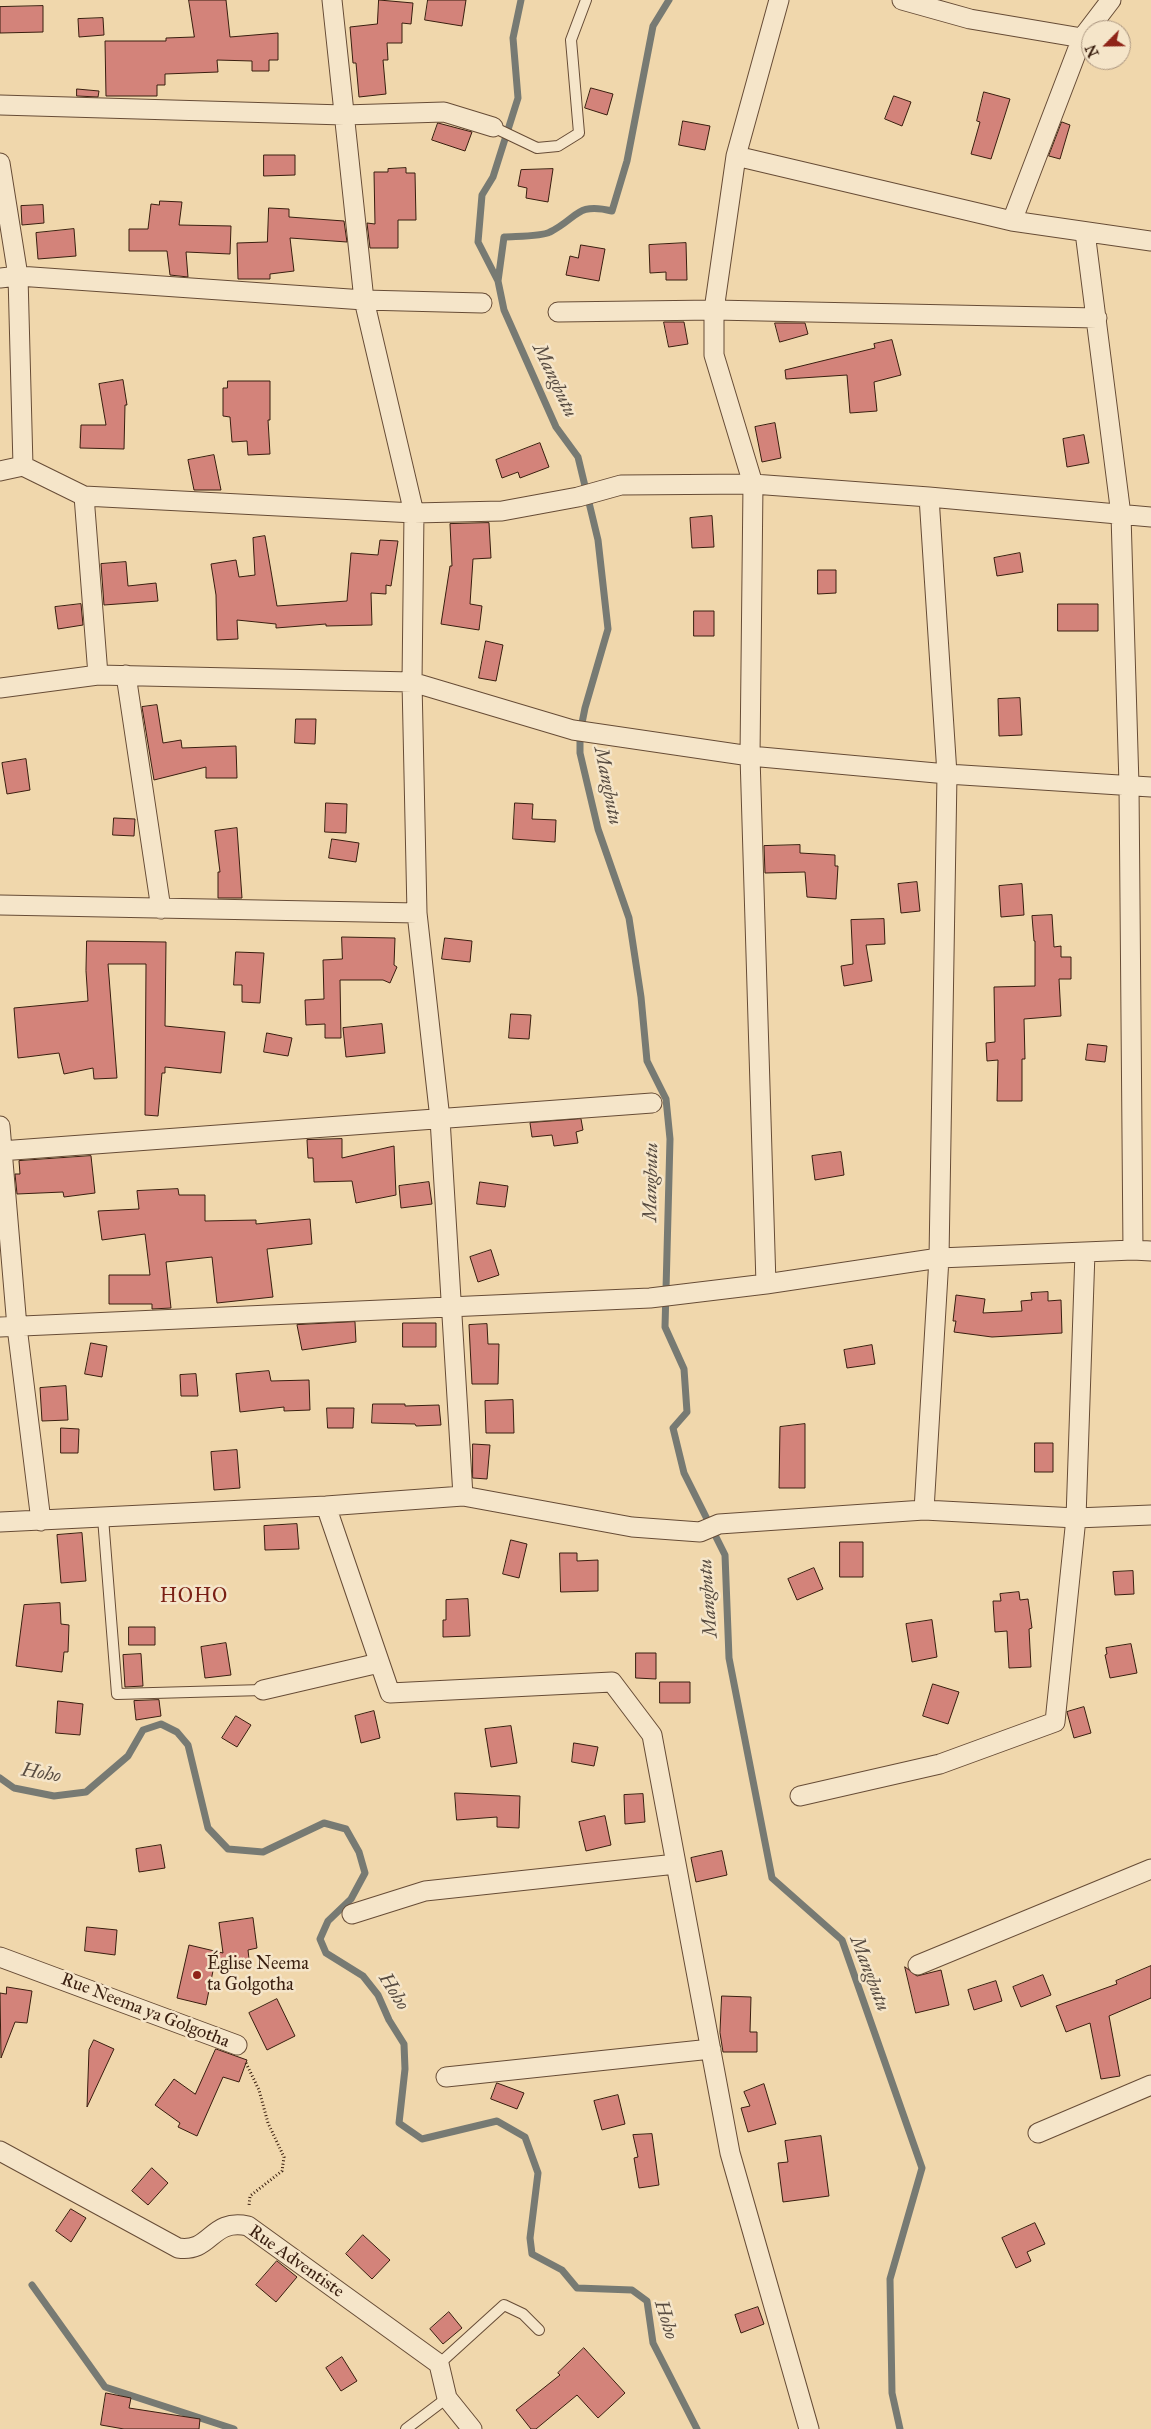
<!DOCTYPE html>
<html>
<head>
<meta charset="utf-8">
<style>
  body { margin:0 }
  #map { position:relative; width:1151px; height:2429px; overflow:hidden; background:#f0d7ac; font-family:"IM FELL Great Primer",serif }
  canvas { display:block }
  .north { position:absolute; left:1081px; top:20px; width:50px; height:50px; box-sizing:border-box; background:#f5e5c9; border:1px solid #aa957f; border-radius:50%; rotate:247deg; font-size:14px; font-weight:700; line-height:20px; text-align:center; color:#391e0f }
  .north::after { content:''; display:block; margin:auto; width:18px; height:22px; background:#8f2418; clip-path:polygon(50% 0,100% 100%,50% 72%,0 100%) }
</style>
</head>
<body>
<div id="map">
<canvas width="1151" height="2429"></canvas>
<div class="north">N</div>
</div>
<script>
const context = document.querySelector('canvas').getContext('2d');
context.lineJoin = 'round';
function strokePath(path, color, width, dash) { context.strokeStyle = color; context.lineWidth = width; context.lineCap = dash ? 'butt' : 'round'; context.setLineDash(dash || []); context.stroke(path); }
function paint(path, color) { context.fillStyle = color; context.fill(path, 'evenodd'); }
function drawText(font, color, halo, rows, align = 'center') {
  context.font = font + ' "IM FELL Great Primer",serif'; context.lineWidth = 5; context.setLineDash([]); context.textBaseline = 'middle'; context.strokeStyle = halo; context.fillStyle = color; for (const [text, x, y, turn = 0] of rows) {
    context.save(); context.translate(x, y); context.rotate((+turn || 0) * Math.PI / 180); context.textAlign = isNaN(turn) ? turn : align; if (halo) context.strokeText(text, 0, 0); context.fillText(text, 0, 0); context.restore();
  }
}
const stream = new Path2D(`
  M669 0 653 26 627 161 612 211C576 202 578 218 550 232 541 237 515 236 504 237L498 281 504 310 556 427 578 457 598 540 608 629 585 708 580 733V753L598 829 629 918 641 997 647 1061 666 1099 670 1139 665 1327 684 1369 687 1412 673 1428 684 1473 725 1555 729 1658 772 1878 842 1940 922 2168 890 2279 892 2393 900 2429
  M498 281 478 242 482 195 493 177 518 98 513 38 521 0
  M0 1778 14 1788 54 1796 86 1792 128 1756 143 1730 161 1724 177 1732 188 1745 208 1828 228 1849 263 1852 324 1823 346 1829 359 1852 365 1873 351 1899 328 1921 320 1939 326 1953 363 1976 378 1995 389 2020 404 2044 405 2069 399 2123 422 2139 497 2121 525 2137 538 2173 530 2238 532 2254 562 2270 577 2288 632 2290 647 2301 653 2343 697 2429
  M32 2285 105 2387 234 2429`);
const building = new Path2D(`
  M189 0H226L230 37 278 33V60H269V71H252V61L217 60 218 72 165 74V85H157V96H106L105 41H166V38L194 37Z
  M379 0 413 3 411 24 402 23V43H387L388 60H383L386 94 359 97 356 63H353L350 27 377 24Z
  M428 0H466L462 26 425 20Z
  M43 6V32L0 33V7Z
  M103 18 104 35 79 37 78 19Z
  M591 88 613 94 607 115 585 108Z
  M77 89 99 91 98 97 77 96Z
  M984 92 1010 99 991 159 971 154 980 122 977 121Z
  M894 96 911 102 902 126 885 119Z
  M683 121 710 126 705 150 679 145Z
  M1062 122 1070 125 1060 159 1049 156Z
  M438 123 472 132 465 151 432 140Z
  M264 155H295V175L264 176Z
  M406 168V173H415L416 220H398V248H370L367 223 375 224 374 172H388V169Z
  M553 169 548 202 526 198 527 188 518 186 521 170Z
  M160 201 182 202 179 225 231 226 230 254 186 252 188 277 170 275 167 251H129V229H148L151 204 159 205Z
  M43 205 44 223 22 225 21 206Z
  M269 208 289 209V217L344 221 347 242 290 238 294 271 270 274V279H238L237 243 267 242Z
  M74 229 76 256 38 259 36 233Z
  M686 243 687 280H666V272L650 273 649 245Z
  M581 245 605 249 599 281 566 275 570 256 578 258Z
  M664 322H684L688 344 669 347Z
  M775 323H805L808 334 780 342Z
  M892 340 901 375 874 382 877 411 850 413 847 375 786 379 785 370 875 348 874 344Z
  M123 380 127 405H125L124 449 80 448 81 425H106L99 384Z
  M228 381H270V420H268L270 454 248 455 247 441 232 442 230 417 223 416V388H227Z
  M775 423 781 458 762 462 755 427Z
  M1084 435 1089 463 1067 467 1063 439Z
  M540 443 549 467 520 478 518 472 502 478 496 460Z
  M214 455 221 490H194L188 460Z
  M712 516 714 547 692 548 690 518Z
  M489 523 491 558 473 559 470 604 482 606 479 630 441 624 450 566H452L450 524Z
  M265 536 277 606 347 601 351 553 378 555 380 540 398 541 391 586 386 585V594L371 593 372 625 326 626V624L276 628V624L237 620 238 639 217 640 216 595 211 564 236 560 239 577 255 575 253 538Z
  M1020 553 1023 572 997 576 994 558Z
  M126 562 128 586 156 583 158 601 104 605 101 564Z
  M818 570H836V593L818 594Z
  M81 604 83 625 58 629 55 607Z
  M1058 604H1098V631H1058Z
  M694 611H714V636H694Z
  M486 641 503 645 496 681 479 678Z
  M1020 698 1022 735 999 736 998 699Z
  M157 705 163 743 181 740 182 748 236 746 237 778H206V767L154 780 142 707Z
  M296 719H316L315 744 295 743Z
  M26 759 30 790 7 794 2 763Z
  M326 803 347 804 346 833 325 832Z
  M515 803 533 804 532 819 556 820 555 842 513 839Z
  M114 818 135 819 134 836 113 835Z
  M237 828 242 898H218V872H220L215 831Z
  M332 839 359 843 356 862 329 858Z
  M800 845V853L835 855V866H838L836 899 807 897 805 872 765 873 764 846Z
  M917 882 920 911 901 913 898 884Z
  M1022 884 1024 915 1001 917 999 886Z
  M1052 915 1054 947 1061 946V957H1071V979H1059L1061 1016 1024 1019 1025 1059H1022V1101H997L998 1060 987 1061 986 1043 995 1042 994 987 1035 986V941H1034L1032 916Z
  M884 919 885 944 866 945 872 981 844 986 841 966 853 964 851 920Z
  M342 937 395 938 394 965 397 967 390 983 383 980H340L341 1038H325V1024L306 1025 305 1000 324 999 323 960 342 959Z
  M445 938 472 941 470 962 442 959Z
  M87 941 166 942 165 1026 225 1032 221 1073 165 1067V1073H162L158 1116 145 1115 146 964H108L117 1078 94 1079 93 1068 64 1074 59 1053 18 1058 14 1008 88 1001 86 971Z
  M236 952 264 953 260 1003 242 1002V985H234Z
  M511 1014 531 1015 529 1039 509 1038Z
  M382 1024 385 1053 346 1057 343 1028Z
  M267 1033 292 1038 288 1056 264 1052Z
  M1088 1044 1107 1046 1105 1062 1086 1060Z
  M581 1119 583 1130 576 1132 578 1143 554 1146 552 1135 532 1137 530 1123Z
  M342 1139V1158L394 1146 396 1195 356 1203 352 1181 314 1182 313 1158H308L307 1140Z
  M841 1152 844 1175 815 1180 812 1156Z
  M91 1156 95 1193 64 1197 63 1192 17 1194 15 1174H20L19 1161Z
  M429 1182 432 1204 401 1208 399 1186Z
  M480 1182 508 1186 505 1207 477 1204Z
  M178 1189 179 1195H205V1221L256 1220V1224L310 1219 312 1244 267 1249 273 1297 217 1303 212 1257 166 1262 171 1308 152 1309V1304H109V1275H150L145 1234 102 1240 98 1211 139 1209 137 1191Z
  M491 1250 499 1275 478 1282 470 1257Z
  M1048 1292V1301L1061 1300 1062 1333 992 1337 954 1332 956 1321H953L956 1295 985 1299 983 1313 1022 1311 1021 1301 1032 1300 1031 1293Z
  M355 1322 356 1342 302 1350 297 1325Z
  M403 1323H436V1347H403Z
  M487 1324 488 1344H499L498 1384H472L469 1325Z
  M91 1343 107 1346 102 1377 85 1374Z
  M872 1345 875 1364 847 1368 844 1350Z
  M269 1371 271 1381 309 1380 310 1410 284 1411V1407L240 1412 236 1374Z
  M196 1374 198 1396H181L180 1375Z
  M66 1386 68 1420 42 1421 40 1388Z
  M513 1400 514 1433H486L485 1401Z
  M373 1404H405V1406L439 1405 441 1425 416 1426 415 1424 372 1423Z
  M327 1408H354L353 1428H328Z
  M805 1424V1488H779L780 1427Z
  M61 1428 79 1429 78 1453H61Z
  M1035 1443H1053V1472H1035Z
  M473 1444 490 1445 487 1479 473 1478Z
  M237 1450 240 1488 214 1490 211 1452Z
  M297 1524 299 1549 265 1550 264 1526Z
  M82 1533 86 1581 61 1583 57 1535Z
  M511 1540 527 1544 519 1578 503 1574Z
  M840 1542H863V1577H840Z
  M560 1553H577V1561L598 1560V1591L561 1592Z
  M814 1568 823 1589 797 1600 788 1579Z
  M1133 1571 1134 1594 1115 1595 1113 1572Z
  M1019 1592 1020 1600 1028 1599 1032 1628 1029 1629 1031 1667 1009 1668 1007 1631 995 1632 993 1601H1001L1000 1594Z
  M468 1599 470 1636 443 1637V1620H446V1600Z
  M60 1603 61 1624 69 1625 68 1652H64L62 1672 16 1666 24 1605Z
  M932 1620 937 1657 912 1662 906 1624Z
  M129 1627H155V1645H129Z
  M226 1643 231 1675 205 1678 201 1647Z
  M1131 1644 1137 1673 1110 1678 1105 1655 1107 1654 1106 1648Z
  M636 1653H656V1679L636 1678Z
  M141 1654 143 1686 125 1687 123 1655Z
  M660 1682H690V1703H660Z
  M933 1684 959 1692 948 1724 923 1716Z
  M159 1700 161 1716 136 1720 134 1701Z
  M58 1701 83 1704 80 1735 56 1733Z
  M1084 1707 1091 1733 1074 1738 1067 1712Z
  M374 1711 380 1738 361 1743 355 1716Z
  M236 1716 251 1725 237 1747 222 1738Z
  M511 1726 517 1763 491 1767 485 1729Z
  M574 1743 598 1747 594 1766 572 1762Z
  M455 1793 520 1796 519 1828 497 1827V1817L457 1820Z
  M643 1794 645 1822 625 1824 624 1795Z
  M605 1816 611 1845 586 1851 579 1822Z
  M161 1845 165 1868 139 1872 136 1849Z
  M722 1851 727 1875 696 1882 691 1858Z
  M253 1918 257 1948 248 1950 249 1959 252 1961 214 1966 206 2005 177 1998 189 1945 223 1953 219 1923Z
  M87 1927 117 1930 115 1955 85 1951Z
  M1151 1966V1998L1109 2016 1120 2076 1101 2079 1090 2023 1066 2032 1056 2006 1117 1984 1116 1981Z
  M905 1967 917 1976 941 1970 949 2005 916 2013Z
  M1043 1975 1051 1995 1021 2007 1013 1987Z
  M996 1981 1002 2001 974 2010 968 1990Z
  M7 1987 32 1991 27 2023 15 2022 1 2058 0 1993 6 1994Z
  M722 1996 751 1997 750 2032H757V2052H723L720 2033Z
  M277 1999 295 2036 267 2050 249 2013Z
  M94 2040 114 2049 87 2107 89 2050Z
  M216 2049 247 2060 239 2082 223 2077 197 2136 178 2127 180 2123 155 2105 174 2079 195 2094Z
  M497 2083 524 2093 517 2109 491 2099Z
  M764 2084 776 2124 748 2132 741 2108 750 2106 744 2092Z
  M618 2095 625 2124 602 2130 594 2101Z
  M652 2134 659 2185 639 2188 634 2158 638 2157 633 2135Z
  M821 2136 829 2196 783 2202 778 2163 788 2162 785 2141Z
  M152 2168 168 2183 148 2205 132 2191Z
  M71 2209 86 2218 71 2242 56 2231Z
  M1035 2223 1045 2244 1027 2252 1031 2261 1016 2268 1002 2238Z
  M363 2235 390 2260 372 2279 346 2254Z
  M277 2261 297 2277 276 2302 256 2285Z
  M758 2307 764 2324 741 2333 735 2315Z
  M449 2312 462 2328 443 2344 430 2329Z
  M584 2348 625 2393 598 2418 577 2395 536 2429H531L516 2410 560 2375 558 2373Z
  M342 2357 357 2381 341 2391 326 2368Z
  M106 2393 131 2398 129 2408 200 2419 199 2429H124L101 2425Z`);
const path = new Path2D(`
  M246 2063 259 2090 268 2123 284 2157 282 2171 250 2196 249 2206`);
const service = new Path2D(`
  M493 127 537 148 558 146 579 133 571 40 586 0
  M103 1518 117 1694 263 1690
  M439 2364 504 2305 523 2314 539 2330
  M406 2429 447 2398`);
const minor = new Path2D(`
  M332 0 364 300 414 513 412 682 417 913 440 1119 463 1496
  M902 0 970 19 1082 38
  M0 105 344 115 444 112 493 127
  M736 156 1012 221 1151 241
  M0 163 18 276 23 466
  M1012 221 1082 38 1111 0
  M1085 232 1121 515 1129 785 1133 1250
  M0 278 18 276 364 300 482 303
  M558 312 714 310 1097 318
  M0 471 23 466 84 496 414 513 502 511 578 497 621 485 753 484 929 497 1151 517
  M84 496 98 675
  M126 675 161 909
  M0 688 98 675 412 682 573 730 750 756 947 774 1151 787
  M0 905 417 913
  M0 1126 17 1327 41 1521
  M0 1151 652 1103
  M766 1284 750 756 753 484 714 355V310L736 156 779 0
  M0 1327 650 1298 766 1284 939 1258 1133 1250 1151 1251
  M326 1506 390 1693 612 1682 652 1735 730 2153 809 2429
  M924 1510 939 1258 947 774 929 497
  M0 1522 326 1506 463 1496 632 1527 700 1532 719 1524 924 1510 1076 1518 1151 1515
  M263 1690 379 1663
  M800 1796 940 1764 1055 1722 1076 1518 1085 1252
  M352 1914 425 1891 676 1864
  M0 1957 237 2045
  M918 1965 1151 1869
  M446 2077 711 2049
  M1038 2133 1151 2085
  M0 2151 178 2248C212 2253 210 2218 248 2226L439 2364 447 2398 472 2429`);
const markers = [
  [197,1975,5,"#8f2418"]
];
const poiNames = [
  ["Église Neema",207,1965],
  ["ta Golgotha",207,1986]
];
const streetNames = [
  ["Rue Neema ya Golgotha",145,2011,21],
  ["Rue Adventiste",296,2262,35]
];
const waterNames = [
  ["Mangbutu",554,381,65],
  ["Mangbutu",607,786,79],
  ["Mangbutu",652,1182,-89],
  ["Mangbutu",709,1598,-94],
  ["Hoho",41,1774,10],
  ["Mangbutu",869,1974,69],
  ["Hoho",393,1992,58],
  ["Hoho",665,2320,73]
];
const quarterNames = [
  ["HOHO",194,1597]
];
strokePath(stream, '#777a73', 7);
paint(building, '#d3837a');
strokePath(building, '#391e0f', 1);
strokePath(service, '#674c36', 12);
strokePath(minor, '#674c36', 21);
strokePath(path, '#391e0f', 3, [1, 2.5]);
strokePath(service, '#f5e5c9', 10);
strokePath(minor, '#f5e5c9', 19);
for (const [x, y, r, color] of markers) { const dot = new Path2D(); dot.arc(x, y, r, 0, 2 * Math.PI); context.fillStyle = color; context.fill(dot); strokePath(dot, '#f5e5c9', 2); }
drawText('18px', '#391e0f', '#f5e5c9', poiNames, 'left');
drawText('18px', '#391e0f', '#f5e5c9', streetNames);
drawText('italic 19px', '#584c41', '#f5e5c9', waterNames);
context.letterSpacing = '1px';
drawText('20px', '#7a1f14', '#f5e5c9', quarterNames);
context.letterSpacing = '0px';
</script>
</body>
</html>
